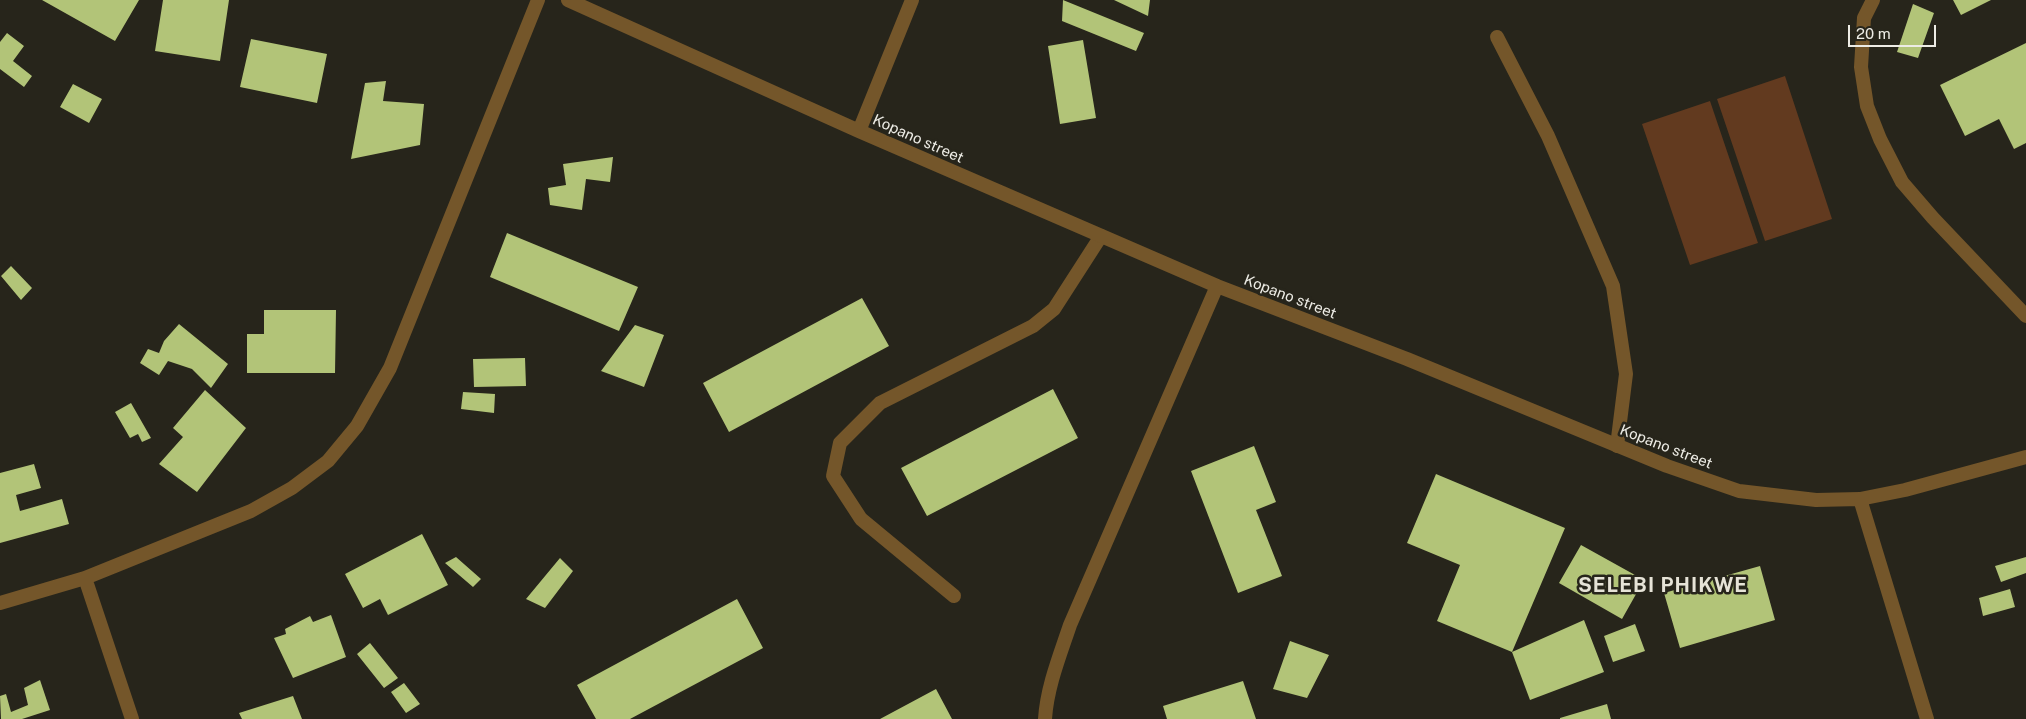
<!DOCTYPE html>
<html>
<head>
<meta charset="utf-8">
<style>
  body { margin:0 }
  #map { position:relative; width:2026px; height:719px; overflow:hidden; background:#27251b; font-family:"Public Sans",sans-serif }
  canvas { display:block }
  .scale { position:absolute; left:1848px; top:25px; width:88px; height:22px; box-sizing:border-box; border:2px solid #edece5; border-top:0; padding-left:6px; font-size:15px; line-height:18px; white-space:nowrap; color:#edece5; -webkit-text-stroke:4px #27251b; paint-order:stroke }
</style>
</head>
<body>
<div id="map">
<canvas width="2026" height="719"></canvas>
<div class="scale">20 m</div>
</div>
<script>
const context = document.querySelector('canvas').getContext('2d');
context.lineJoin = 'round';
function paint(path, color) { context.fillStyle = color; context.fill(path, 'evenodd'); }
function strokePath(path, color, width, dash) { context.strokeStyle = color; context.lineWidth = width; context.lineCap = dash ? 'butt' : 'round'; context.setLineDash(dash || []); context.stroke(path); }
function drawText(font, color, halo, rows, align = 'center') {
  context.font = font + ' "Public Sans",sans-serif'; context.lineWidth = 5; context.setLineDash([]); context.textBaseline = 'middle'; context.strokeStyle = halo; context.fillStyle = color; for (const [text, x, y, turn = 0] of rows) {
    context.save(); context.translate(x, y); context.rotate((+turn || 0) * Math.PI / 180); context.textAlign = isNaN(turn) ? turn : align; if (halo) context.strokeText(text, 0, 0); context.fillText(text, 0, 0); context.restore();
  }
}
const green = new Path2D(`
  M1785 76 1832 219 1765 241 1717 99Z
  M1710 101 1758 243 1690 265 1642 124Z`);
const building = new Path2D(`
  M42 0H139L115 41Z
  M163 0H229L220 61 155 51Z
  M1063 0 1144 33 1136 51 1062 21Z
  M1114 0H1150L1148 16Z
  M1953 0H1991L1961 15Z
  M1913 4 1934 13 1918 58 1897 52Z
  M7 33 24 46 13 61 32 76 24 87 0 69V42Z
  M251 39 327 54 317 103 240 87Z
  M1083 40 1096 118 1060 124 1048 46Z
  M2026 43V143L2014 149 1999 119 1965 136 1940 85Z
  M386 81 383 101 424 104 420 145 351 159 365 83Z
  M73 84 102 99 89 123 60 107Z
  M613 157 610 182 586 179 582 210 550 205 548 188 566 185 563 164Z
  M507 233 638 287 619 331 490 277Z
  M11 266 32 288 21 300 1 276Z
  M862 298 889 346 729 432 703 383Z
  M264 310H336L335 373H247V334H264Z
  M179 324 228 364 211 388 192 369 168 361 159 375 140 363 148 349 159 353 164 341Z
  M635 325 664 335 644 387 601 371Z
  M525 358 526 386 474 387 473 359Z
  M1053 389 1078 438 927 516 901 468Z
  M205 390 246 428 197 492 159 464 183 437 173 428Z
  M463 392 495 394 494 413 461 409Z
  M131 403 151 438 142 442 138 434 130 438 115 412Z
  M1254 446 1276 502 1256 510 1282 576 1238 593 1191 471Z
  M34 464 41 488 16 495 20 511 62 499 69 524 0 543V473Z
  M1436 474 1565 528 1512 652 1584 620 1604 672 1530 700 1512 652 1437 621 1460 565 1407 543Z
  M422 534 448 585 388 615 380 599 363 608 345 574Z
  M1581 545 1644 580 1622 619 1559 583Z
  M456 557 481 579 473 587 445 563Z
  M2026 557V573L2001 582 1995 566Z
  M560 558 573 571 545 608 526 599Z
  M1760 566 1775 620 1680 648 1664 593Z
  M2010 589 2015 607 1983 616 1979 598Z
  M737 599 763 648 630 719H596L577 685Z
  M331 615 346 657 293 678 274 638 286 634 285 629 310 616 313 622Z
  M1635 624 1645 651 1613 662 1604 636Z
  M1290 641 1329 655 1307 698 1273 689Z
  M370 643 398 678 384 688 357 654Z
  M40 680 50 710 22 719H1L0 696 6 694 11 712 28 705 24 688Z
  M1243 681 1256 719H1167L1163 706Z
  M404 683 420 704 406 713 391 692Z
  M936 689 952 719H880Z
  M293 696 302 719H242L239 713Z
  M1607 704 1611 719H1560V718Z`);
const service = new Path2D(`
  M1497 37 1548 136 1613 286 1626 374 1617 446
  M954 596 861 519 833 476 840 443 880 403 1033 326 1054 309 1101 236`);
const minor = new Path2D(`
  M568 0 859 131 1217 286 1407 359 1667 466 1739 491 1816 500 1860 499 1905 490 2026 457
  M1873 0 1864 18 1861 67 1867 106 1880 139 1902 182 1933 218 2026 316
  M859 131 912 0
  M1860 499 1927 719
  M85 578 132 719
  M0 603 85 578 251 511 292 488 328 461 357 426 390 368 538 0
  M1045 719C1047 687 1060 655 1070 625L1217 286`);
const streetNames = [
  ["Kopano street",918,139,24],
  ["Kopano street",1290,297,21],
  ["Kopano street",1666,447,21]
];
const districtNames = [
  ["SELEBI PHIKWE",1663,586]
];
paint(green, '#623a1f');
paint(building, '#b2c478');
strokePath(service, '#74562a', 14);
strokePath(minor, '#74562a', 14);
drawText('15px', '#edece5', '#27251b', streetNames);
context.letterSpacing = '1px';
drawText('bold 20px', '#e6e3d7', '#27251b', districtNames);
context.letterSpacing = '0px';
</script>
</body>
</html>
